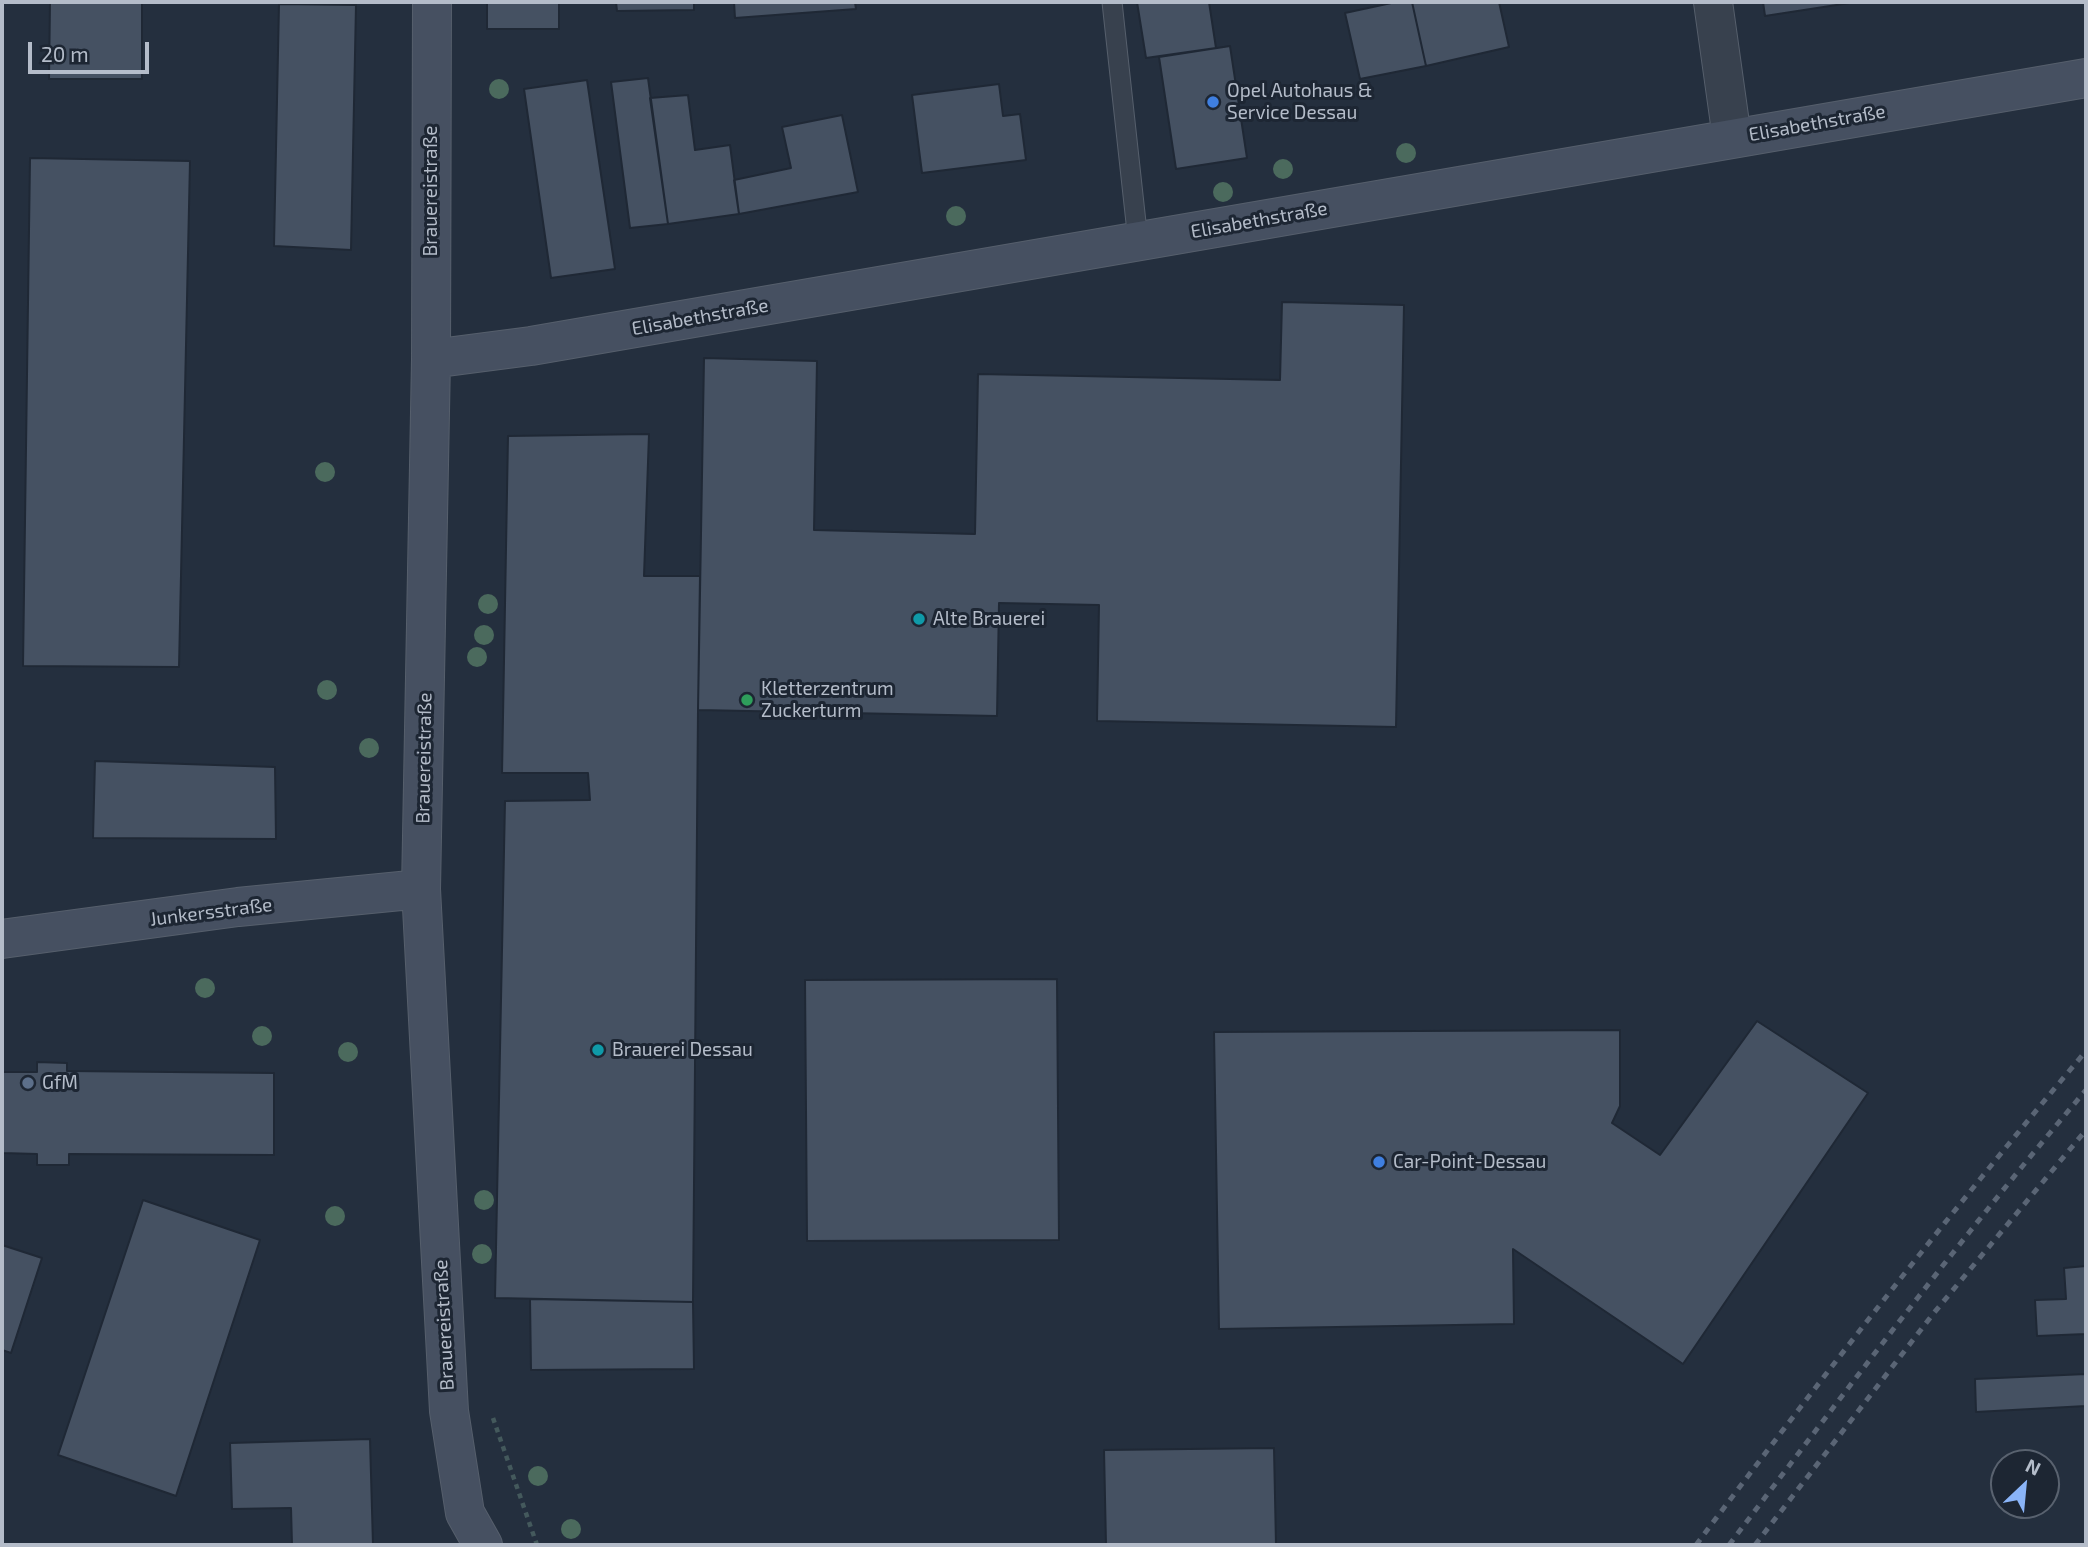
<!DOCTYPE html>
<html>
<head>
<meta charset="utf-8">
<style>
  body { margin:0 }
  #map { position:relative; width:2088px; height:1547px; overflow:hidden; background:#242f3e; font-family:"Exo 2",sans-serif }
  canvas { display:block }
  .frame { position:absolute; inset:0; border:4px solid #b4bcc9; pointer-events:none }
  .north { position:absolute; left:1990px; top:1449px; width:70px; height:70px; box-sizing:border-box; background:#1d2633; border:2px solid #59626f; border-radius:50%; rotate:26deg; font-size:19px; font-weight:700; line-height:28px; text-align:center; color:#b4bcc9 }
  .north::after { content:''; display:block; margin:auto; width:24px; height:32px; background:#8ab4f8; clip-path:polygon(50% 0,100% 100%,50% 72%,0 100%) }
  .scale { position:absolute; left:28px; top:42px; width:121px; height:32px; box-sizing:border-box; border:4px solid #b4bcc9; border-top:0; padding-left:9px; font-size:21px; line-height:24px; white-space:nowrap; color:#b4bcc9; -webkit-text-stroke:5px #1d2633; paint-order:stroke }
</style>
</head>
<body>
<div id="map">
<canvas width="2088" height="1547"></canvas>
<div class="frame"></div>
<div class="north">N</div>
<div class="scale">20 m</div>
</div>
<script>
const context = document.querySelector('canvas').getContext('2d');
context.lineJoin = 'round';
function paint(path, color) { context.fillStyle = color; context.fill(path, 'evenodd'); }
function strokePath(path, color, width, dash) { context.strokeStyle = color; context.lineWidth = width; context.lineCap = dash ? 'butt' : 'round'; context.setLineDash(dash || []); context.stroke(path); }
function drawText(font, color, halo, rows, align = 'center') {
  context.font = font + ' "Exo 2",sans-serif'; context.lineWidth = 6; context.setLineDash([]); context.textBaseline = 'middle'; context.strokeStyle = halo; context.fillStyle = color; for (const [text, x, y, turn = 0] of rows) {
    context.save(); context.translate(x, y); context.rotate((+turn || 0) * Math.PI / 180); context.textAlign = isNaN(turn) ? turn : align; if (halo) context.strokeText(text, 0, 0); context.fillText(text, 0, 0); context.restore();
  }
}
const building = new Path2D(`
  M50 2H142V79H49Z
  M487 2H559V29H487Z
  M616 2H694V10L617 11Z
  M734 2H855L856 9 735 18Z
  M1137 2H1209L1216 48 1146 58Z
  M1396 2H1412L1426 66 1360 79 1345 13Z
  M1412 2H1499L1509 47 1426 66Z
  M1763 2H1856L1765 16Z
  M279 4 356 5 351 250 274 246Z
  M1230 46 1247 158 1176 169 1159 57Z
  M648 78 668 224 630 228 611 82Z
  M587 80 615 269 551 278 524 89Z
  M999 84 1003 116 1020 114 1026 160 922 173 912 95Z
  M688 95 695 150 730 145 739 214 668 224 650 98Z
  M842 115 858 192 739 214 734 180 791 168 782 127Z
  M30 158 190 161 179 667 23 666Z
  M1282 302 1404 305 1396 727 1097 721 1099 605 999 603 997 716 698 710 704 358 817 361 814 530 975 534 978 374 1280 380Z
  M649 434 644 576H700L698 710 693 1302 495 1298 505 801 590 800 588 773H502L508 436Z
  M95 761 275 767 276 839 93 838Z
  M1057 979 1059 1240 807 1241 805 980Z
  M1757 1021 1868 1093 1683 1364 1513 1249 1514 1324 1219 1329 1214 1032 1620 1030V1106L1612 1123 1660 1155Z
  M37 1062 67 1063V1071L274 1073V1155L69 1154V1165H37V1154L2 1153V1072H37Z
  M143 1200 260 1240 176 1496 58 1455Z
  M2 1245 42 1258 11 1353 2 1350Z
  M2086 1266V1334L2037 1336 2035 1300 2066 1299 2064 1268Z
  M530 1299 693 1302 694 1369 531 1370Z
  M2086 1374V1406L1976 1412 1975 1379Z
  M370 1439 373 1545H292L291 1508 232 1509 230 1443Z
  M1274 1448 1276 1545H1106L1104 1450Z`);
const path = new Path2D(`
  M493 1418 537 1545`);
const lane = new Path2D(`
  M1112 2 1138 241`);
const street = new Path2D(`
  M1713 2 1732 138`);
const secondary = new Path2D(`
  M432 2 431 359 421 889 449 1411 465 1513 483 1545
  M431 359 531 346 2086 78
  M2 939 238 907 421 889`);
const rail = new Path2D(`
  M1696 1545C1822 1377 1951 1211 2086 1051
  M1729 1545C1845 1392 1961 1237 2086 1090
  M1755 1545 1933 1314 2086 1130`);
const trees = [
  [499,89],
  [1406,153],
  [1283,169],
  [1223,192],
  [956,216],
  [325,472],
  [488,604],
  [484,635],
  [477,657],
  [327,690],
  [369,748],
  [205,988],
  [262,1036],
  [348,1052],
  [484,1200],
  [335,1216],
  [482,1254],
  [538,1476],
  [571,1529]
];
const markers = [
  [1213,102,7,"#3f7fe0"],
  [919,619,7,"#0f9aa8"],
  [747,700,7,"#2e9e5b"],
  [598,1050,7,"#0f9aa8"],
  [28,1083,7,"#5c6f8a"],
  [1379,1162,7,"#3f7fe0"]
];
const poiNames = [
  ["Opel Autohaus &",1227,91],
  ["Service Dessau",1227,113],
  ["Alte Brauerei",933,619],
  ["Kletterzentrum",761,689],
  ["Zuckerturm",761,711],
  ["Brauerei Dessau",612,1050],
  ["GfM",42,1083],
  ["Car-Point-Dessau",1393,1162]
];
const streetNames = [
  ["Elisabethstraße",1817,123,-10],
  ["Brauereistraße",431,191,-90],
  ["Elisabethstraße",1259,220,-10],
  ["Elisabethstraße",700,317,-10],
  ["Brauereistraße",424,758,-89],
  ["Junkersstraße",211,912,-7],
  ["Brauereistraße",444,1325,-93]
];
paint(building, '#455162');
strokePath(building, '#1f2835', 2);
strokePath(lane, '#565f6c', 21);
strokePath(street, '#565f6c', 40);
strokePath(secondary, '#565f6c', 40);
strokePath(path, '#44595c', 4.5, [5, 5]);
strokePath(lane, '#38414e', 19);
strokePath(street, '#38414e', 38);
strokePath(secondary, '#465061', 38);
strokePath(rail, '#5a6575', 5, [7, 7]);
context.fillStyle = '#4b6a5d';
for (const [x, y] of trees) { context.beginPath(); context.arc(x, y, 10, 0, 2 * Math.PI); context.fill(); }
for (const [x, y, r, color] of markers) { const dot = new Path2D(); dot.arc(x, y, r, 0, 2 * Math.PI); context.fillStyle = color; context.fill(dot); strokePath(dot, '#1d2633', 2.5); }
drawText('19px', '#b4bcc9', '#1d2633', poiNames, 'left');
drawText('19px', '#b4bcc9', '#1d2633', streetNames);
</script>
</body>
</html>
